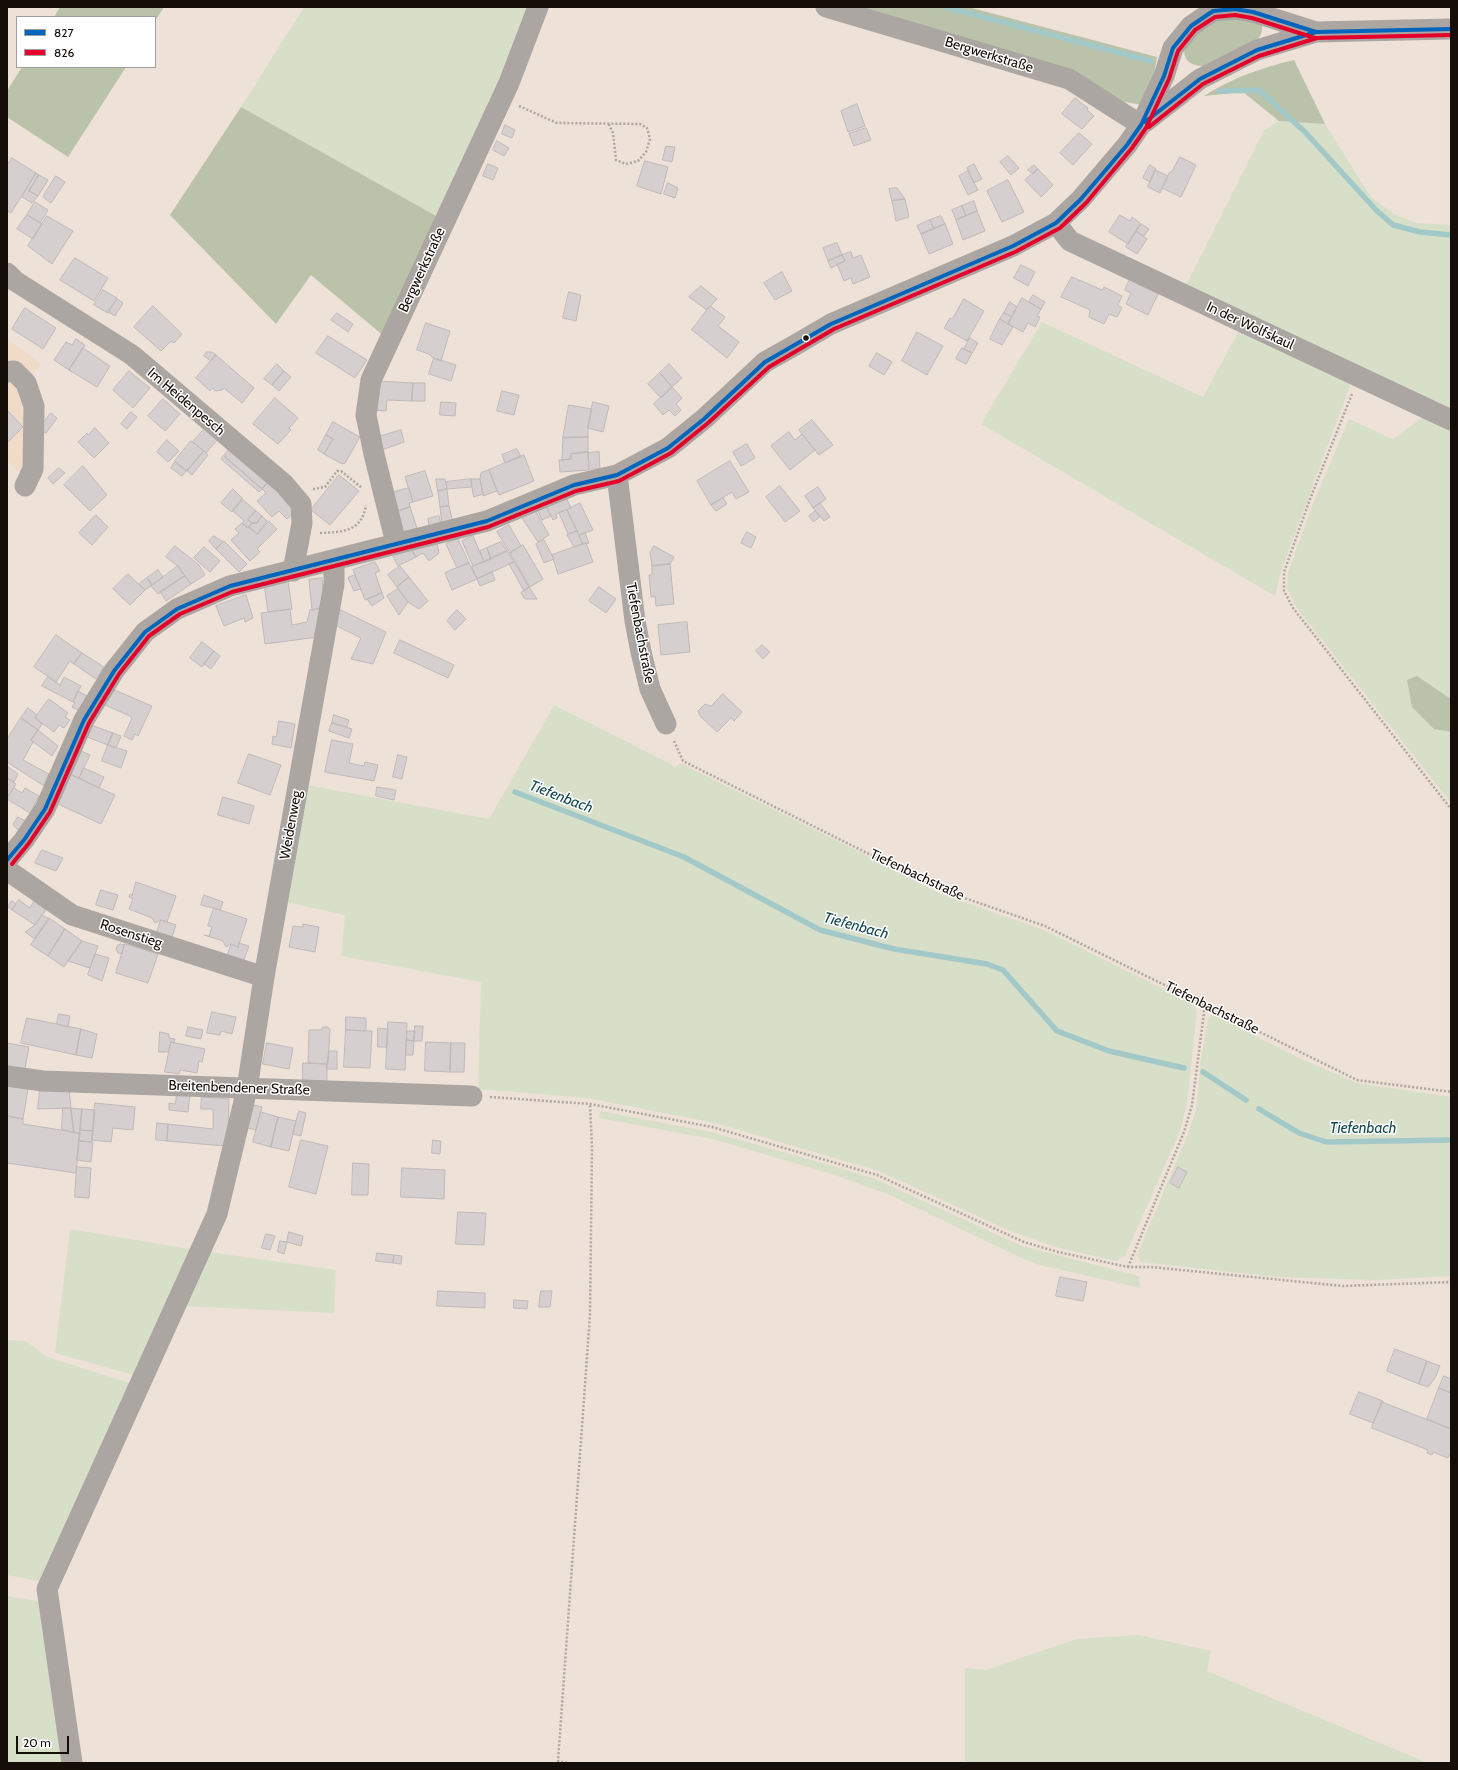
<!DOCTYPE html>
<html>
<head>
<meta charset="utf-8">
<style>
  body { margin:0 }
  #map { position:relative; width:1458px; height:1770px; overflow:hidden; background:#eee1d7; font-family:Cabin,sans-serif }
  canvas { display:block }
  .frame { position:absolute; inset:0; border:8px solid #150d07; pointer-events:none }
  .legend { position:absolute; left:16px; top:16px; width:140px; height:52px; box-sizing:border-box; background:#fff; border:1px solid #a19e9c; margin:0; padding:5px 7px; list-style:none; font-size:12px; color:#150d07 }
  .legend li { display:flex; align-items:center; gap:8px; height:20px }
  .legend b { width:20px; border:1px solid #a19e9c }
  .scale { position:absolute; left:16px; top:1736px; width:53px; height:18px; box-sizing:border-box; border:2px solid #150d07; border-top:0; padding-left:5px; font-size:12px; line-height:14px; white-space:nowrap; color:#150d07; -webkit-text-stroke:3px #fff; paint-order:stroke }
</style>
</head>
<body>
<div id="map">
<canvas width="1458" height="1770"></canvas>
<div class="frame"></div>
<ul class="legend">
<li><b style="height:5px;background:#0065bd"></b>827</li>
<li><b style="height:5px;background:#e4002b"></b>826</li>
</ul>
<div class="scale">20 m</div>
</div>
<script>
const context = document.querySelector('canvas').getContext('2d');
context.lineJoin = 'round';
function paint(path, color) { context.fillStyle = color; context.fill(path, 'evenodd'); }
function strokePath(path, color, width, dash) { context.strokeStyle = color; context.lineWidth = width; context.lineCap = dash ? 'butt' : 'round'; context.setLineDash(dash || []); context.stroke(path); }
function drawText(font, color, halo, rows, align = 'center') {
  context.font = font + ' Cabin,sans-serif'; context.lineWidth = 3; context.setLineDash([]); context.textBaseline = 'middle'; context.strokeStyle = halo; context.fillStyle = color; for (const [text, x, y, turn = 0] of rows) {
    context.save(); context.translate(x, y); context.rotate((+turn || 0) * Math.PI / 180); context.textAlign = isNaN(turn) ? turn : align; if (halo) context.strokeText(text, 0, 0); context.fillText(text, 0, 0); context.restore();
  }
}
const built = new Path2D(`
  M7 338 41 364 22 387 24 393 28 473 18 471 7 461Z`);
const green = new Path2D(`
  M304 7H531L440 218 241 107Z
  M1279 121 1325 124 1371 197 1394 214 1417 223 1451 225V412L1183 291 1264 130Z
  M1042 322 1203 397 1240 329 1351 383 1281 571 1275 596 981 424Z
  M1426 415 1451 428V699L1417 677 1434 729 1451 732V803L1296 607 1287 588 1288 572 1314 501 1349 419 1393 439Z
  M554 705 671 764 674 768 680 763 866 855 938 893 1044 930 1192 1003 1197 1011 1187 1104 1180 1131 1125 1256 1116 1261 1059 1248 1027 1237 1001 1227 879 1171 715 1123 587 1098 478 1089 481 982 341 956 345 915 286 902 307 785 489 819Z
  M1215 1015 1297 1057 1357 1083 1451 1097V1276L1377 1280 1276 1277 1141 1262 1137 1255 1187 1136 1196 1111 1201 1058 1208 1020 1211 1016Z
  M600 1111 711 1132 833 1166 875 1179 1022 1246 1139 1276 1140 1288 1036 1264 1019 1257 890 1195 832 1174 712 1139 599 1118Z
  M70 1229 196 1250 137 1376 55 1353Z
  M209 1252 336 1270 334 1313 182 1306Z
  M7 1340 26 1341 47 1357 136 1385 43 1582 7 1575Z
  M7 1596 38 1601 63 1763H7Z
  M1139 1635 1211 1651 1207 1671 1428 1763H965V1668L986 1670 1076 1639Z`);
const forest = new Path2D(`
  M60 7H164L155 21V17H54Z
  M839 7H968L1157 57 1151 92 1142 105 1125 102 1071 76Z
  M1230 16 1259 18C1264 28 1263 33 1256 42L1206 66C1195 67 1181 62 1185 47 1187 40 1205 25 1212 21 1217 19 1225 18 1230 16Z
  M1294 60 1325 124 1279 121 1243 92 1204 96C1232 78 1261 68 1294 60Z
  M22 67H126L68 157 7 117V91Z
  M241 107 440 218 385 337 311 275 276 324 170 215Z
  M1417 676 1451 699V732L1434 729 1412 707 1407 680Z`);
const stream = new Path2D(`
  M945 7 1151 61
  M1219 91 1259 90 1306 133 1376 210 1393 225 1420 232 1451 235
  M515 792 684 857 820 930 894 949 987 964 1003 970 1057 1031 1109 1051 1184 1068
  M1203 1072 1246 1100
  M1259 1109 1299 1133 1326 1142 1451 1140`);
const building = new Path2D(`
  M1075 98 1088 108 1087 110 1094 116 1082 129 1062 114Z
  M857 104 865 126 848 132 841 111Z
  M505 125 515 130 512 138 502 134Z
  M866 128 871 140 854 146 849 134Z
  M1079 133 1092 144 1073 165 1060 153Z
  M497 141 509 148 504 156 493 150Z
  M666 146 675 147 672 162 663 160Z
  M1008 156 1019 168 1011 175 1000 162Z
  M1180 157 1196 165 1181 197 1162 188 1169 173 1172 171Z
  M12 158 36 173 11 213 7 211V166Z
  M645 161 668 167 661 194 637 186Z
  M488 164 498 168 493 180 483 176Z
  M974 164 982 179 974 183 967 168Z
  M1034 165 1038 169 1033 174 1028 170Z
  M1150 165 1156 169 1150 182 1143 178Z
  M1038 169 1053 185 1041 197 1025 180Z
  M1155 170 1168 176 1160 193 1148 187Z
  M968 171 978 190 968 195 959 176Z
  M36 173 39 175 29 191 38 196 32 203 22 197Z
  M39 175 48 180 38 196 29 191Z
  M56 176 65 182 51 203 43 197Z
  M1008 180 1024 212 1002 222 987 191Z
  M668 183 678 188 675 198 664 194Z
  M897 188 905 199 892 201 889 189Z
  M905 199 909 217 896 221 892 201Z
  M974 201 977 211 966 216 962 206Z
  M35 202 48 210 40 223 27 215Z
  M962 206 966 216 956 220 952 210Z
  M977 211 985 231 963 240 956 220Z
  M27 215 42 224 33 239 17 229Z
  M1120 215 1130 221 1132 217 1141 224 1128 244 1109 232Z
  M47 216 73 231 52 264 28 246Z
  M941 216 945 224 934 229 930 220Z
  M930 220 934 229 921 234 917 226Z
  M945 224 953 244 929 254 921 234Z
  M1141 224 1149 229 1144 236 1136 231Z
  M1136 231 1147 239 1137 254 1126 247Z
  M837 243 842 255 828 261 823 248Z
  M851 252 853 258 861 255 870 277 853 284 851 278 844 281 837 264 845 261 842 255Z
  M842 255 845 261 831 268 828 261Z
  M75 258 108 278 94 301 60 280Z
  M1021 265 1035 272 1028 286 1014 278Z
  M782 272 792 291 775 300 764 283Z
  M1072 277 1102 290 1104 287 1122 296 1118 305 1122 308 1117 317 1109 314 1104 324 1089 317 1090 310 1061 297Z
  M1130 279 1159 292 1148 315 1126 304 1131 293 1125 290Z
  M701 286 717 299 707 310 689 297Z
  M103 290 117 298 108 313 94 305Z
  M569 292 581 295 576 321 563 318Z
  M1033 295 1045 302 1041 309 1029 302Z
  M1022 298 1041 309 1037 316 1040 317 1035 327 1028 323 1023 332 1008 324Z
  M117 299 123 303 115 316 108 312Z
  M964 299 984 311 967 341 944 328 950 318 952 319Z
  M1010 302 1017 307 1012 317 1004 313Z
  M153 306 182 334 174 343 171 341 161 351 134 327Z
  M710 306 725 317 718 326 739 342 727 358 692 330Z
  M25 308 56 328 43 349 12 329Z
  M337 313 353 324 348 332 331 320Z
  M1004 313 1012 317 1008 324 1000 319Z
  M1000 319 1013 327 1002 345 990 339Z
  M426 323 450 331 441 361 433 358 429 354 417 350Z
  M917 332 943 346 927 375 902 361Z
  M328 336 367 360 355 378 316 353Z
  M970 338 978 343 972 353 964 349Z
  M76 339 85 345 69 370 54 360 66 342 72 345Z
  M83 348 110 366 97 387 69 370Z
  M962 348 972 353 966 364 956 359Z
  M207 352H212L216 355 211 361 204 356Z
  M877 353 892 362 884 375 869 366Z
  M216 355 254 388 242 403 224 388 222 390 215 391 213 388 210 391 196 378Z
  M434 358 456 365 451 381 429 374Z
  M277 364 284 371 272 385 264 379Z
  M669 364 682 378 672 387 660 373Z
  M129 371 150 388 133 408 113 390Z
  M284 371 291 377 279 391 272 385Z
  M660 373 672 387 661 398 648 384Z
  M377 381 413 383 412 401 387 400 386 411 373 410Z
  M413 383H425V401H412Z
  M672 387 682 398 676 404 681 410 675 416 669 410 663 415 654 404Z
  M502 391 519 395 514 415 497 411Z
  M275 398 298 418 289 428 291 430 278 444 253 424Z
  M163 399 180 414 165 431 148 416Z
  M441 402 456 403 455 416 440 415Z
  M593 402 609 406 603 432 588 428Z
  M569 405 592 409 588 428V437L563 438Z
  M7 410 23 427 7 443Z
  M131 412 137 417 127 429 121 424Z
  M51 413 57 418 46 433 39 429Z
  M812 420 833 445 819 455 799 430Z
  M333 422 360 437 345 463 342 464 324 454 333 439 326 435Z
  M95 428 109 443 94 458 78 442 87 433 88 435Z
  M205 428 218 439 206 453 193 442Z
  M401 430 404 442 382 450 379 437Z
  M789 432 795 440 802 434 815 450 790 470 771 446Z
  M326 435 333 439 324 454 318 450Z
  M588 437V452L571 454V459L562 460 563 438Z
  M167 440 179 451 168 462 157 452Z
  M191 441 204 451 187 471 175 461Z
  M747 444 755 458 741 466 733 452Z
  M231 447 270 480 262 489 224 456Z
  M517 449 521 457 505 463 502 455Z
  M204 451 208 455 192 475 187 471Z
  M588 452 589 470 560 472 559 460 571 459V454Z
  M599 452 600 469H589L588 453Z
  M524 455 534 481 499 495 489 470Z
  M224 456 262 489 259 492 221 459Z
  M730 461 749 492 736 499 732 492 711 505 697 481Z
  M175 462 186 471 182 476 171 468Z
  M83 466 107 495 90 511 64 485Z
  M59 468 65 473 53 484 48 478Z
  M489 470 497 491 483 496 480 479 481 473Z
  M425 471 433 496 413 502 405 477Z
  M339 475 359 491 330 525 311 510Z
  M436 479H445L447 489 438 491Z
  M471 479 472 487 447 489 446 482Z
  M471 479H480L483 494 474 497Z
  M270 480 296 511 287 519 279 511 272 517 257 501 266 493 262 489Z
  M780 486 800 511 785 522 766 497Z
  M818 487 826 499 813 508 805 496Z
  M409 488 413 502 409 503 410 507 395 512 390 493Z
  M233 489 243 499 232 512 221 503Z
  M447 489 449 506 440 507 438 491Z
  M566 497 571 508 556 514 557 518 553 520 546 506Z
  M723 498 727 504 716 511 711 505Z
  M242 499 256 511 248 520 252 523 248 528 242 523 244 521 233 511Z
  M580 503 593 530 579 535 567 510Z
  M820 503 830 517 824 521 813 508Z
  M449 506 453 523 442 525 440 507Z
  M546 506 551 516 542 520 537 509Z
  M410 507 417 528 402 533 395 512Z
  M535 510 549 535 538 542 522 518Z
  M567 510 577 531 568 534 559 513Z
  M256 511 262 516 257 523H252L248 519Z
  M816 511 820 517 813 522 809 516Z
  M96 515 108 527 92 545 79 533Z
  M262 516 267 521 257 534 249 527 252 523H257Z
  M439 516 441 524 429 526 428 519Z
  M269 521 277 529 257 549 260 552 250 561 231 540 239 533 235 529 242 523 248 528 249 527 257 534Z
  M509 525 521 546 510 553 497 532Z
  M577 531 583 544 574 547 567 535Z
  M747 532 756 537 751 548 741 543Z
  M585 533 589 543 583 544 579 535Z
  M214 536 223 542 216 549 209 541Z
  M473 536 484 562 473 566 462 541Z
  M458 539 469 563 457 568 446 544Z
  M544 540 554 559 544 563 536 544Z
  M224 541 247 564 239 572 216 549Z
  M501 542 507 551 491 559 487 548Z
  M586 543 593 562 558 574 552 555Z
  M437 544 439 553 429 561 423 553 416 557 411 549Z
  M523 545 543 579 530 587 510 553Z
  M175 546 199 565 205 575 191 584 178 566 166 557Z
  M654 546 674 557 670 564 652 566 650 553Z
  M204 547 220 561 210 572 194 558Z
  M487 548 491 559 484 562 480 551Z
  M411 549 416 557 398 566 393 556Z
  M507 551 514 562 477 579 472 567Z
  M375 562 380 571 375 573 382 593 365 600 353 570Z
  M514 562 529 587 524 591 509 564Z
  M469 563 477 579 452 590 445 573Z
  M670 564 674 604 656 606 655 596 651 597 649 575H652V566Z
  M178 566 185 576 158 594 151 586Z
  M400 566 409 577 397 587 388 575Z
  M158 570 163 577 152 585 147 578Z
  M492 572 495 580 480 586 477 579Z
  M128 574 145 590 130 605 113 589Z
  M355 575 361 589 354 591 348 578Z
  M185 576 191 584 166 601 160 592Z
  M409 577 428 601 419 609 408 602 397 587Z
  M147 578 152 585 145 590 139 584Z
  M322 578 324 608 312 610 309 580Z
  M288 581 292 609 268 612 264 584Z
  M529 587 537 599H525L521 593Z
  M599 587 616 599 606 613 589 601Z
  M398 589 408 602 399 615 387 596Z
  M382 593 384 598 372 606 367 599Z
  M246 595 253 618 245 622 244 618 224 626 216 606Z
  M324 608 318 637 265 644 261 613 290 609 292 625 307 622 310 610Z
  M341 610 386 632 373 664 351 659 361 638 335 625Z
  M457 610 466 619 455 630 447 621Z
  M687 622 690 652 661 655 658 625Z
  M56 635 82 653 74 664 70 661 56 682 34 667Z
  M400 640 454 665 448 678 394 653Z
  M202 642 214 651 202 667 190 658Z
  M762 645 770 652 763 659 756 651Z
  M214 651 220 656 211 669 204 664Z
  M82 653 104 667 96 679 74 664Z
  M48 677 60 685 64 677 81 686 73 702 42 686Z
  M112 689 152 706 138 736 135 734 132 740 124 736 132 718 130 716 103 704Z
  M78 691 87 696 79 711 72 707 75 703 73 702Z
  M723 694 742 712 734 721 731 718 717 732 700 716 698 711 705 704 711 706Z
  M49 699 68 713 65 717 70 720 64 728 59 725 54 732 35 718Z
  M28 708 37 715 35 718 42 724 38 730 21 718Z
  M334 715 349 720 347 727 332 723Z
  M21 718 38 730 31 740 33 742 23 760 49 774 44 786 7 762V739Z
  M279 721 295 724 291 748 272 744 273 736 276 737Z
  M332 723 352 729 349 738 329 731Z
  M91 725 113 733 108 745 87 737Z
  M38 730 58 746 52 756 31 740Z
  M113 733 121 736 116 748 108 745Z
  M332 740 353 744 349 763 364 766 365 762 378 765 374 781 325 772Z
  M108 745 127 751 121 768 102 761Z
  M79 750 90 755 79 778 68 773Z
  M249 754 281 765 270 795 238 783Z
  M398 755 407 757 402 779 393 777Z
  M7 766 18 774 14 782 7 778Z
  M84 768 104 777 99 788 79 778Z
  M69 774 115 795 101 824 56 803Z
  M7 778 16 784 7 798Z
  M377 787 396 790 394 800 376 796Z
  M14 788 22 793 25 788 39 796 30 813 7 799Z
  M223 797 254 806 249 824 218 815Z
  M18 817 25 821 19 831 13 825Z
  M42 850 63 858 56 871 35 863Z
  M136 882 176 896 167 922 161 920 155 923 152 918 129 909 133 899 129 897 130 894 132 895Z
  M101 890 118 895 113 910 96 905Z
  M204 895 223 902 220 910 201 905Z
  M19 900 30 908 34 901 46 910 35 925 12 910Z
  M12 901 16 904 12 910 8 907Z
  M214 908 247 919 238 947 231 944 226 947 223 941 204 935 209 936 212 927 208 926Z
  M42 915 49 919 35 939 25 932 35 925Z
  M49 918 65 929 48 956 31 945Z
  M161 920 176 925 172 937 157 932Z
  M303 924 319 927 315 952 289 947 293 926 303 927Z
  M65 929 82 941 64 967 48 956Z
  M82 941 98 946 90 968 68 961Z
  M239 943 249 946 243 962 227 956 231 944 238 947Z
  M121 944 124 945 122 954 118 953 116 949 117 946Z
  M125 944 158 954 148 983 116 973Z
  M95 954 109 958 102 981 88 975Z
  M212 1012 236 1017 232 1034 221 1031 220 1035 207 1033Z
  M59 1014 70 1016 68 1027 57 1024Z
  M346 1017 366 1018V1031L346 1030Z
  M27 1018 81 1029 76 1055 21 1043Z
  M388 1022 407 1023 405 1070 386 1069Z
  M415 1026H423L422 1041H414Z
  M188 1027 203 1030 201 1039 186 1036Z
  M323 1027H328L330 1030 328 1064 308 1063 309 1030H321Z
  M378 1028 388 1029 387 1047H378Z
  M81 1029 97 1034 92 1058 76 1055Z
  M346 1030 372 1031 370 1068 344 1067Z
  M407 1031H415L414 1041 407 1040Z
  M160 1032 169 1034V1038L175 1039 174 1043 171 1042 168 1052H159Z
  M407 1040 414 1041 413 1055H406Z
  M171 1042 205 1049 202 1062 199 1061 197 1073 180 1070 179 1074 165 1072Z
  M426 1042 451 1043 450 1072 425 1071Z
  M7 1043 29 1047 24 1073 7 1070Z
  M267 1043 293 1048 289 1069 263 1064Z
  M451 1043H465L464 1072H450Z
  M329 1051H337V1069H327Z
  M303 1063 327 1064V1081L303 1080Z
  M7 1086 28 1089 23 1119 7 1116Z
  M40 1089 69 1090 71 1108 38 1109Z
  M177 1095H190L188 1112 169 1110V1103L175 1104Z
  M202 1097 229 1099 228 1131 225 1146 167 1141 168 1124 213 1129V1109H201Z
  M95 1103 135 1107 133 1130 113 1128 111 1142 92 1140Z
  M254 1105 262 1107 256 1130 248 1128Z
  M63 1108H71L74 1133 62 1129Z
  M71 1108 82 1109 80 1133H74Z
  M82 1109 95 1110 93 1131 80 1130Z
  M299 1111 306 1113 301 1136 293 1134Z
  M261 1112 278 1117 271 1147 253 1142Z
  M7 1116 23 1119V1124L80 1133 76 1173 7 1163Z
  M278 1117 296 1121 289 1151 271 1147Z
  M157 1123 168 1124 167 1141 156 1140Z
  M80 1130 93 1131 92 1142 79 1141Z
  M301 1140 328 1146 316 1194 289 1187Z
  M433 1140 441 1141 440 1154 432 1153Z
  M79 1141 93 1142 91 1162 77 1160Z
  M353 1163 369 1164 368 1195H352Z
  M77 1167 91 1168 89 1198 75 1197Z
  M1178 1167 1187 1172 1179 1188 1170 1183Z
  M402 1168 445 1170 444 1199 401 1197Z
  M458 1212 486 1213 484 1245 456 1244Z
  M289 1232 303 1236 301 1246 287 1242Z
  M266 1234 275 1236 270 1250 262 1248Z
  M280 1241 287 1242 284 1254 278 1252Z
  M377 1253 394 1255 393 1263 376 1261Z
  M394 1255 402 1256 401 1264 393 1263Z
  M1060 1277 1087 1282 1083 1301 1056 1296Z
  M438 1291 485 1293V1308L437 1306Z
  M541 1291H552L550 1307H539Z
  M514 1300 528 1301 527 1309 514 1308Z
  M1395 1349 1427 1361 1419 1384 1387 1371Z
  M1427 1361 1440 1366 1435 1378 1428 1387 1419 1384Z
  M1444 1376 1451 1379V1393L1439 1388Z
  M1439 1388 1451 1393V1429L1427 1419Z
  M1359 1392 1383 1401 1373 1423 1350 1414Z
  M1382 1402 1451 1429V1452L1448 1458 1433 1452 1432 1455 1427 1453 1428 1450 1372 1428Z`);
const path = new Path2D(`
  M519 106 557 123 640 124 647 128 650 139 646 152 638 161 626 164 616 160 613 133 608 123
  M1352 394 1310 499 1284 572V591L1293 608 1451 809
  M313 489 325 487 337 471H341L362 488
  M320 533C342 532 362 532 366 505
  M674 741 683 761 939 889 1045 926 1357 1080 1451 1092
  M490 1097 590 1104 712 1127 877 1175 1024 1242 1058 1252 1128 1267H1151L1343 1286 1451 1282
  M1128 1267 1184 1132 1192 1105 1205 1005
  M567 1763 558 1761 590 1315 592 1148 590 1104`);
const minor = new Path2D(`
  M826 7 1069 79 1141 125
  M1145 122 1200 79 1257 50 1316 32 1451 29
  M1056 223 1070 241 1451 420
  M7 273 15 281 132 355 284 484 301 504 302 523 293 571
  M7 372 14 371 26 383 34 406 33 469 25 486
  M617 475 635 621 641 652 650 689 666 724
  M396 543 374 454 366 415 371 380 509 83 538 7
  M7 860 24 840 45 809 84 720 114 671 145 632 177 609 230 586 487 521 574 485 617 475 668 448 704 419 765 362 797 344 831 324 1013 246 1056 223 1081 199 1127 145 1141 125 1164 76 1173 48 1191 26 1213 11 1235 9 1253 12 1316 32
  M7 870 72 915 264 977
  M7 1076 43 1081 472 1096
  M72 1763 47 1589 217 1214 247 1089 264 977 334 584V561`);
const bus1 = new Path2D(`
  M1145 122 1200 79 1257 50 1316 32H1325
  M7 860 24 840 45 809 84 720 114 671 145 632 177 609 230 586 487 521 574 485 617 475 668 448 704 419 765 362 831 324 1013 246 1056 223 1081 199 1127 145 1141 125 1164 76 1173 48 1191 26 1213 11 1235 9 1253 12 1316 32 1451 29`);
const bus2 = new Path2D(`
  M1149 127 1203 84 1259 56 1317 38H1325
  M12 864 29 843 50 812 89 723 119 674 149 636 180 614 232 592 488 527 576 491 619 481 671 453 708 423 769 367 834 329 1015 252 1060 228 1086 203 1132 148 1146 128 1169 79 1178 51 1195 30 1215 17 1235 15 1252 18 1315 38 1451 35`);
const markers = [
  [806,338,3.5,"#150d07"]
];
const streetNames = [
  ["Bergwerkstraße",989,55,17],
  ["Bergwerkstraße",422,270,-65],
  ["In der Wolfskaul",1250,326,25],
  ["Im Heidenpesch",186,402,40],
  ["Tiefenbachstraße",640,633,79],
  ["Weidenweg",291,825,-80],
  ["Tiefenbachstraße",917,875,25],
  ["Rosenstieg",131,934,18],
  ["Tiefenbachstraße",1212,1008,26],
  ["Breitenbendener Straße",239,1088,2]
];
const waterNames = [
  ["Tiefenbach",561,797,21],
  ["Tiefenbach",856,926,15],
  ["Tiefenbach",1363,1129]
];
paint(built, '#f0dac8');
paint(green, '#d8dfc9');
paint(forest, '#bac2a9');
strokePath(stream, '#a3c8c8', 5.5);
paint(building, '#d5cfcf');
strokePath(building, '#bfb9ba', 1);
strokePath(path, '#ada6a1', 2.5, [2, 2]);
strokePath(minor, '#aba6a2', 21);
strokePath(bus1, '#0065bd', 4);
strokePath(bus2, '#e4002b', 4);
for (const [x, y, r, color] of markers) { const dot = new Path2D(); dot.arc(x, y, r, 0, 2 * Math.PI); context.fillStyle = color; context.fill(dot); strokePath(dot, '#fff', 1.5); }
drawText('14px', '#150d07', '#fff', streetNames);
drawText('italic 15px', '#14494d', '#fff', waterNames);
</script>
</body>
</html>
